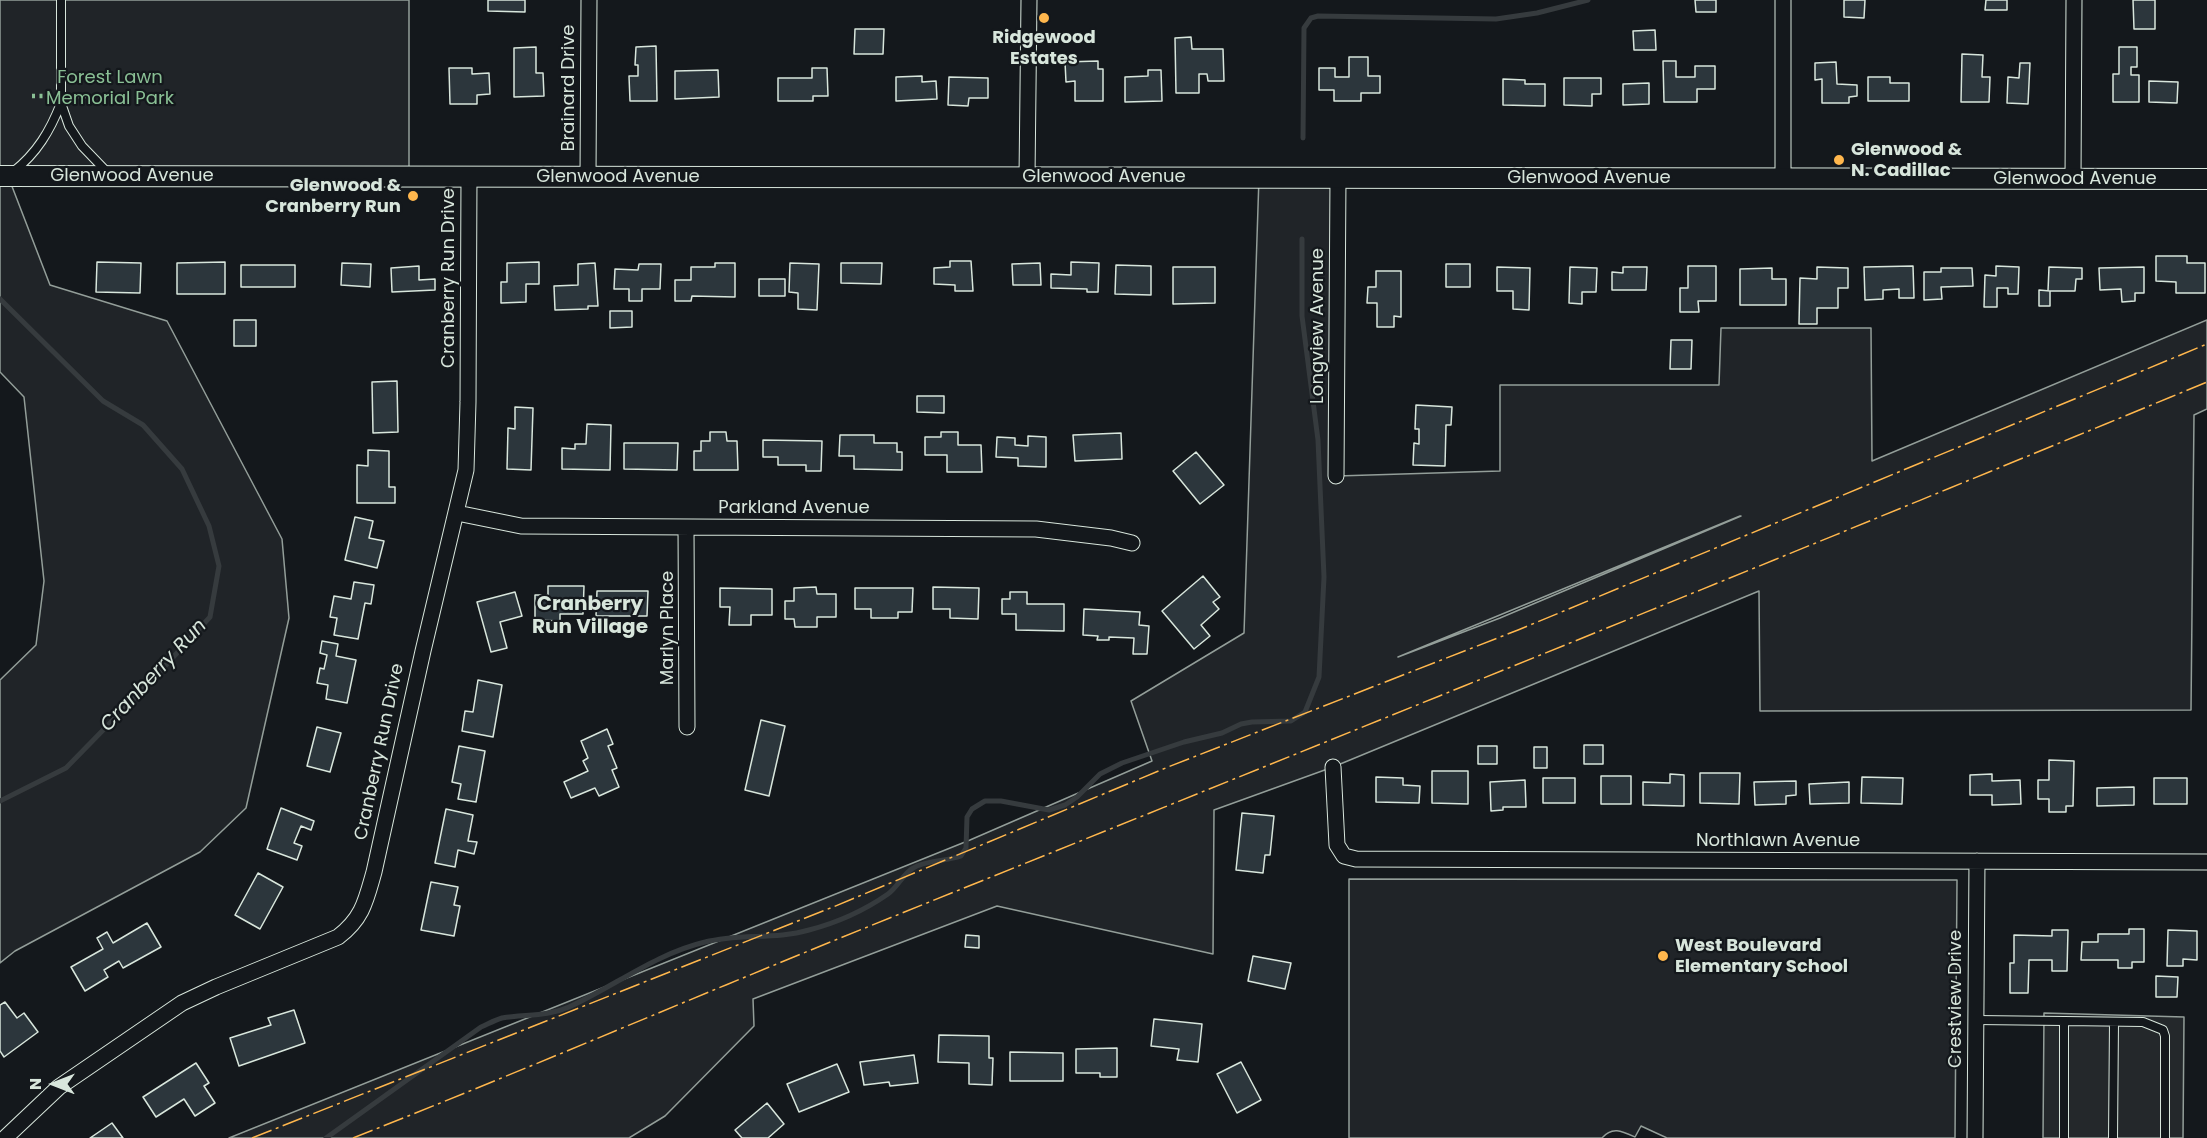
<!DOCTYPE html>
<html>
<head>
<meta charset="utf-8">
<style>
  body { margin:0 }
  #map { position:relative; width:2207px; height:1138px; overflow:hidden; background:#14181c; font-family:Poppins,sans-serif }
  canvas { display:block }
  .north { position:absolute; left:24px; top:1054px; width:60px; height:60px; -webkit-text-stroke:4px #14181c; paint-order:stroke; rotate:270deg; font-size:16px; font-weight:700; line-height:24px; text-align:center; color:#d8e6dc }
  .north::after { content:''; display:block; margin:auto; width:21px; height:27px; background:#d8e6dc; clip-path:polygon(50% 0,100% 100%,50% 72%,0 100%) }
</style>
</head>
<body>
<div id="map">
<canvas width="2207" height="1138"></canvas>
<div class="north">N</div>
</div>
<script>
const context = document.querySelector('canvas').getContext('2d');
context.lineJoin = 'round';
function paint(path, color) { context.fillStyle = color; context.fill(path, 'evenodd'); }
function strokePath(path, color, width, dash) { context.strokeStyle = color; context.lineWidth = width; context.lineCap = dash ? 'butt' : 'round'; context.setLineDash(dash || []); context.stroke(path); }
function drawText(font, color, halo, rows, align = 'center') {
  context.font = font + ' Poppins,sans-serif'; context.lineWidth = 4.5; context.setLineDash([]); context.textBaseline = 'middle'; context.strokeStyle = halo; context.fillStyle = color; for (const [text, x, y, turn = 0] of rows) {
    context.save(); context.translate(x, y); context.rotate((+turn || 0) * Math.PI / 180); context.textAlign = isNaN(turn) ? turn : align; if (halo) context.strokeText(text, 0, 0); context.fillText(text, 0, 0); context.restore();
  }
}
const green = new Path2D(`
  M0 0H409V177L8 176 50 285 167 321 282 539 289 618 246 808 200 852 15 951 0 963V680L36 645 44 581 24 397 0 372Z
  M1259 177H1338L1337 476 1500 471V385H1719L1721 328H1871L1872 461 2207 320V409L2194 415 2191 710 1760 711 1759 591 1333 767 1214 810 1213 954 997 906 753 999 754 1026 665 1116 629 1138H229L970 840 1152 761 1131 701 1244 633ZM1741 516 1500 618 1398 657 1740 516Z
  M1349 879 1957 880 1955 1138H1667L1641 1126 1635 1137C1622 1131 1612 1126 1602 1138H1349Z`);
const parking = new Path2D(`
  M2044 1013 2184 1017 2183 1138H2043Z`);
const stream = new Path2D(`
  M1303 138 1304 28 1311 18 1318 16 1496 19 1537 13 1588 0
  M0 299 103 401 143 425 182 469 209 526 219 566 210 617 155 677 66 768 0 801
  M326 1138 481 1027C488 1024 495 1020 502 1018 525 1014 547 1017 569 1007 615 986 655 954 705 942 739 933 775 940 809 930 836 923 865 910 888 894 899 886 904 871 917 866 931 860 947 861 961 856L966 848 967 817 972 809 985 801H1001L1049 810 1065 805 1077 797 1100 774 1122 763 1184 742 1222 733 1241 724 1252 722 1291 721 1305 712 1319 677 1324 577 1318 440 1302 316V239`);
const building = new Path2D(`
  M488 0H525V12L488 11Z
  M1695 0H1716V12H1696Z
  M1844 0H1865L1864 18 1844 17Z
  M1986 0H2007V10H1985Z
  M2133 0H2155V29H2134Z
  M855 29H884L883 54H854Z
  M1655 30 1656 50H1634L1633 31Z
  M1191 37 1192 49H1223L1224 81H1208L1207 74H1199V93H1176L1175 38Z
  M656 46 657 101H630L629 76H638V65H635L636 47Z
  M536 47V73H543L544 96 514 97V48Z
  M2119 47H2137V67H2131V75H2139V102H2113V74H2119Z
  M1962 54 1983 55 1982 77H1990L1989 102H1961Z
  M1349 57H1368V76H1380V93H1361V101H1334V90H1319V68H1335V77H1349Z
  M1098 61V69H1103V101H1075V81L1066 82 1065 62Z
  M1663 61H1676V77H1695V66H1715V89H1697V102H1664Z
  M1836 62 1837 84 1857 85V96L1849 97V103H1822V79L1815 80V63Z
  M2020 63H2030L2028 104 2007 103 2008 77 2019 78Z
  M449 68H472V74L489 73 490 94 477 95V104H450Z
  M812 68H827L828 96H813V101H778V78H812Z
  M718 70 719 97 675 99V71Z
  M1148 70H1161L1162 101 1125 102V77L1148 76Z
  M922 76V82L936 81 937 99 896 101V77Z
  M949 77 988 78V98H969L968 106 948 105Z
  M1868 77H1890V83H1909V101H1868Z
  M1564 78H1601V94H1592V106L1564 105Z
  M1503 79 1525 80V84H1545V106L1503 105Z
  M2149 81 2178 82 2177 103 2149 102Z
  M1649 83V104L1623 105V84Z
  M2156 256H2187V263H2205V293H2176V282L2156 281Z
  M950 261H971L973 291H955V285L934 284V268L950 267Z
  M97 262 141 263 140 293 96 292Z
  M225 262V294H177V263Z
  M539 262V284H526V302L501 303V282H507V263Z
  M1071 262 1099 263 1098 292H1087V289L1051 288V274L1071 275Z
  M342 263 371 264 370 287 341 285Z
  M595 263 598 306H588V309L555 310 554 286 578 285V264Z
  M715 263H735V297L692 296 691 301H675V280H691V267H715Z
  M790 263 819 264 817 310 798 309V293L789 292Z
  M841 263H882L881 284 841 283Z
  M1040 263 1041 285H1013L1012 264Z
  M639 264H661L660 289H642V301H629V289H614L615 269 638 270Z
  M1446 264H1470V287H1446Z
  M241 265H295V287H241Z
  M1116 265 1151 266V295L1115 294Z
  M419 266V280L435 279V290L392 292 391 268Z
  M1688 266H1716V301H1698L1699 312H1680V288H1688Z
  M1913 266 1914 298H1899V289L1883 290V299L1865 300 1864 267Z
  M1996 266 2019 267 2018 294H2008V288H1997V307H1984L1985 275 1996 276Z
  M1173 267H1215V303L1173 304Z
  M1497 267 1530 268 1529 310 1513 309V291H1497Z
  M1570 267 1597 268 1596 292H1582V304L1569 303Z
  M1623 267H1647L1646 290H1612V272L1623 273Z
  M1817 267 1848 268V288H1838V308H1817V324H1799L1800 278 1817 279Z
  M2049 267 2082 268V279H2076L2075 291H2048Z
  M2144 267V293H2135V301L2122 302 2121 289 2100 290 2099 268Z
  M1772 268V279H1786V305H1740V269Z
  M1941 268H1972L1973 286 1941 287 1942 299 1924 300V272H1941Z
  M1376 271H1401V317L1394 316V327H1377V303H1367L1368 287H1376Z
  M759 279H785V296H759Z
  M2039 290 2050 291V306H2039Z
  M610 311H632V327L610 328Z
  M234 320H256V346H234Z
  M1671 340H1692L1691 369H1670Z
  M397 381 398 432 373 433 372 382Z
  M917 396H944V413L917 412Z
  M1416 405 1452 407 1451 425H1446L1445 466 1413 465 1414 443 1419 444V429H1415Z
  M515 407 533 408 531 470 507 469 508 428 515 429Z
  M587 424 611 425 610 470 562 469V448L575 449V444H586Z
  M710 432H726L727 441H737L738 470H694V451H701V441H710Z
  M941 432H958V445H981L982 472H947V455H925V437H941Z
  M1121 433 1122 459 1075 461 1073 435Z
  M840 435H874V443H897V452H902V470L854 469V456H839Z
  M1028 436 1046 437V467L1018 466V458L996 457 997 437 1015 438V445L1028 446Z
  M763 440 822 441 821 471H806V465H778V457H763Z
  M624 443H678L677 470 624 469Z
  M368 450 389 451V487H395V503H357V465L368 466Z
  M1196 452 1224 485 1200 504 1173 471Z
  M355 517 373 521 369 538 384 541 377 568 345 560Z
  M1203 576 1220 597 1213 602 1219 609 1201 625 1210 636 1194 649 1162 611Z
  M354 582 374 585 371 604 365 603 358 639 334 635 337 618 330 617 334 596 351 599Z
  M548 586H584L583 614H560V621L535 620V595H548Z
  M816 587 817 594H836V617H817V627H795L794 619H785V601H794V588Z
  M933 587 979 588 978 619 950 618V609H933Z
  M720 588 772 589V615H751V625H729L730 607H720Z
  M855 588H913L912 612H898V618H871V609H855Z
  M597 591H648L647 616H596Z
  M515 592 522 616 500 622 507 648 491 652 477 602Z
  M1010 592H1027V604H1064V631L1016 630V614H1002V599H1010Z
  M1084 609 1140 612 1139 625 1149 626 1147 654H1133L1134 638 1109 637V640H1097L1098 636 1083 635Z
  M322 641 338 644 336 656 356 660 347 703 326 699 328 685 317 683 320 668 324 669 327 655 320 653Z
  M478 680 502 685 493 737 462 731 465 711 473 712Z
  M761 720 785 726 769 796 745 790Z
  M317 727 341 733 330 772 307 766Z
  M607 729 613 744 608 746 617 768 612 770 619 787 599 796 595 788 571 798 564 782 588 771 583 761 588 758 581 741Z
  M1584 745H1603V764H1584Z
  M459 746 485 751 476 802 458 799 461 784 452 782Z
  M1478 746H1497V764H1478Z
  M1534 747H1547V768H1534Z
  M2049 760 2074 761 2073 806H2066V812H2049V799H2038V780H2049Z
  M1432 771H1468V804L1432 803Z
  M1700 773H1740L1739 804 1700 803Z
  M1670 774 1684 775V806L1643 805V782L1670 783Z
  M1992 774V781L2020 780 2021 804 1992 805V795H1970V775Z
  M1601 776H1631V804H1601Z
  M1376 777 1403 778V785L1420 786 1419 803 1376 802Z
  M1862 777 1903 778 1902 804 1861 803Z
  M1543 778H1575V803H1543Z
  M2154 778H2187V804H2154Z
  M1525 780 1526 807H1503V810L1491 811 1490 782Z
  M1796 781V795L1786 796V804L1755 805 1754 782Z
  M1849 782V803L1810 804 1809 784Z
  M2134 787V805L2097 806V788Z
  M281 808 314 821 311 830 301 826 294 843 302 846 297 860 267 849Z
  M446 809 473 815 468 841 477 842 474 854 458 850 455 867 435 863Z
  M1242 813 1274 816 1270 855H1265L1263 873 1236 870Z
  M258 873 283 887 260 929 235 915Z
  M431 882 458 887 454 905 460 906 454 936 421 930Z
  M147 923 161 947 123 968 119 961 104 970 108 977 85 991 71 967 103 949 97 938 107 932 113 943Z
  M2129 929H2144V962H2132V968H2118V960H2081L2082 942H2098V934H2129Z
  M2052 930H2068L2067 971H2052V960H2029L2028 993H2010V963H2014V935L2052 936Z
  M2168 930 2197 931V960L2183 959V966H2167Z
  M966 935 979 936V948L965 947Z
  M1253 956 1291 963 1285 989 1248 981Z
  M2156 976 2178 977 2177 997H2156Z
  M5 1002 17 1018 24 1013 38 1032 4 1057 0 1051V1005Z
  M294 1010 305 1043 239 1066 230 1038 271 1025 268 1018Z
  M1154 1019 1202 1024 1198 1062 1177 1060 1179 1049 1151 1046Z
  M939 1035 989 1036V1058H993L992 1085 969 1084V1063L938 1062Z
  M1117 1048V1077H1100V1073H1076V1049Z
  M1010 1052 1063 1053V1081H1010Z
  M914 1055 918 1083 890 1086 889 1082 864 1085 860 1062Z
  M1241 1062 1261 1100 1237 1113 1217 1074Z
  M196 1063 209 1083 204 1086 215 1103 195 1116 184 1099 156 1117 143 1097Z
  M837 1064 849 1092 799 1112 787 1084Z
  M767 1103 784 1124 768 1138H742L735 1130Z
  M112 1123 123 1138H90Z`);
const service = new Path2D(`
  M61 0V103L69 126 82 146 107 172
  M13 172C37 153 50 131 61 103
  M1976 1020 2064 1021V1138
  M2064 1021 2143 1022 2163 1030 2165 1036V1138
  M2113 1138 2114 1022`);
const minor = new Path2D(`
  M588 177 589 0
  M1027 177 1029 0
  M1783 178V0
  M2073 179 2074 0
  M1336 476 1338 177
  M457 513 521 526 1036 529 1111 538 1132 543
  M686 528 687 727
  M1333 767 1337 845 1344 856 1356 859 2207 862
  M5 1138 59 1087 182 1003 216 987 338 937C363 918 366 900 374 872L423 651 466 470 468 402 469 177
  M1975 1138 1977 861`);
const tertiary = new Path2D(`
  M0 176 2207 179`);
const hedge = new Path2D(`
  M32 96H51
  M68 96H86`);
const power = new Path2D(`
  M252 1138 833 907 1168 767 1518 630 2207 344
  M353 1138C525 1070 694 997 865 928 1313 747 1761 567 2207 382`);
const markers = [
  [1044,18,6,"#ffb74d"],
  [1839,160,6,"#ffb74d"],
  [413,196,6,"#ffb74d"],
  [1663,956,6,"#ffb74d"]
];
const poiNames = [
  ["Ridgewood",1044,38,"center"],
  ["Estates",1044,59,"center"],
  ["Glenwood &",1851,150],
  ["N. Cadillac",1851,171],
  ["Glenwood &",401,186,"right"],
  ["Cranberry Run",401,207,"right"],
  ["West Boulevard",1675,946],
  ["Elementary School",1675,967]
];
const parkNames = [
  ["Forest Lawn",110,78],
  ["Memorial Park",110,99]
];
const streetNames = [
  ["Brainard Drive",569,88,-90],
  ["Glenwood Avenue",132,176],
  ["Glenwood Avenue",618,177],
  ["Glenwood Avenue",1104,177],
  ["Glenwood Avenue",1589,178],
  ["Glenwood Avenue",2075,179],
  ["Cranberry Run Drive",449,278,-90],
  ["Longview Avenue",1318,326,-90],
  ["Parkland Avenue",794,508],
  ["Marlyn Place",668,628,-90],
  ["Cranberry Run Drive",380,752,-78],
  ["Northlawn Avenue",1778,841],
  ["Crestview Drive",1956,999,-90]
];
const neighbourhoodNames = [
  ["Cranberry",590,605],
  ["Run Village",590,628]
];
const waterNames = [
  ["Cranberry Run",154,676,-47]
];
paint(green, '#202428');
strokePath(green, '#939e99', 1.5);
paint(parking, '#24282b');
strokePath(parking, '#939e99', 1.5);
strokePath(stream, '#363b3e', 5);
paint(building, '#2c363c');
strokePath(building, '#d8e6dc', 1.5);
strokePath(service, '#d8e6dc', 10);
strokePath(minor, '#d8e6dc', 17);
strokePath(tertiary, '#d8e6dc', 22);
strokePath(service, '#14181c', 8);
strokePath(minor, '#14181c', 15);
strokePath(tertiary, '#14181c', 20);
strokePath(hedge, '#8ac095', 4.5, [3, 4.5]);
strokePath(power, '#ffb74d', 1.5, [21, 4.5, 3, 4.5]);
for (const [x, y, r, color] of markers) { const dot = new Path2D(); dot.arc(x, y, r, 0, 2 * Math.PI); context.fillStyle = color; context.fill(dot); strokePath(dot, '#14181c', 2); }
drawText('bold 18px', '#d8e6dc', '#14181c', poiNames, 'left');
drawText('18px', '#8ac095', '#14181c', parkNames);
drawText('18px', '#d8e6dc', '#14181c', streetNames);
drawText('bold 20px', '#d8e6dc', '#14181c', neighbourhoodNames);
drawText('italic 20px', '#d8e6dc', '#14181c', waterNames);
</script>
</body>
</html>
